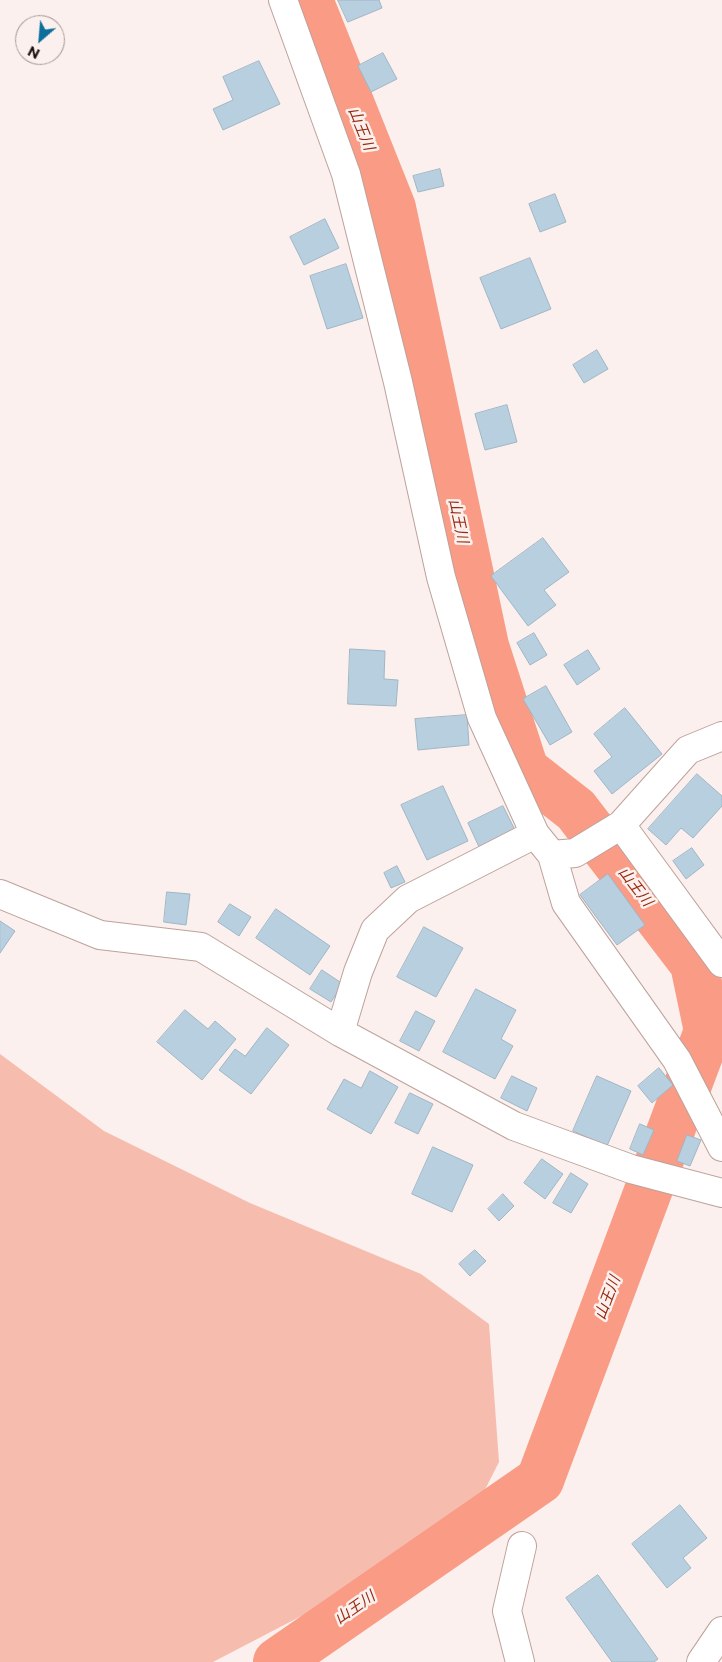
<!DOCTYPE html>
<html>
<head>
<meta charset="utf-8">
<style>
  body { margin:0 }
  #map { position:relative; width:722px; height:1662px; overflow:hidden; background:#fbf0ed; font-family:Montserrat,sans-serif }
  canvas { display:block }
  .north { position:absolute; left:15px; top:15px; width:50px; height:50px; box-sizing:border-box; background:#fbf0ed; border:1px solid #a19693; border-radius:50%; rotate:207deg; font-size:14px; font-weight:700; line-height:20px; text-align:center; color:#19100d }
  .north::after { content:''; display:block; margin:auto; width:18px; height:22px; background:#0b6f9c; clip-path:polygon(50% 0,100% 100%,50% 72%,0 100%) }
</style>
</head>
<body>
<div id="map">
<canvas width="722" height="1662"></canvas>
<div class="north">N</div>
</div>
<script>
const context = document.querySelector('canvas').getContext('2d');
context.lineJoin = 'round';
function paint(path, color) { context.fillStyle = color; context.fill(path, 'evenodd'); }
function strokePath(path, color, width, dash) { context.strokeStyle = color; context.lineWidth = width; context.lineCap = dash ? 'butt' : 'round'; context.setLineDash(dash || []); context.stroke(path); }
function drawText(font, color, halo, rows, align = 'center') {
  context.font = font + ' Montserrat,"Noto Sans JP",sans-serif'; context.lineWidth = 5; context.setLineDash([]); context.textBaseline = 'middle'; context.strokeStyle = halo; context.fillStyle = color; for (const [text, x, y, turn = 0] of rows) {
    context.save(); context.translate(x, y); context.rotate((+turn || 0) * Math.PI / 180); context.textAlign = isNaN(turn) ? turn : align; if (halo) context.strokeText(text, 0, 0); context.fillText(text, 0, 0); context.restore();
  }
}
const green = new Path2D(`
  M0 1054 104 1131 250 1203 421 1274 489 1324 499 1462 464 1531 376 1586 309 1612 213 1662H0Z`);
const river = new Path2D(`
  M277 1662 540 1480 708 1031 694 964 576 810 525 770 485 646 392 208 309 0`);
const building = new Path2D(`
  M338 0H379L382 8 348 22Z
  M383 53 397 79 371 92 358 66Z
  M259 61 280 104 223 130 213 109 233 100 223 77Z
  M440 169 444 186 418 192 413 176Z
  M555 194 566 222 540 232 529 204Z
  M325 219 339 248 304 265 290 237Z
  M530 258 551 309 501 329 480 278Z
  M346 264 363 318 327 329 310 276Z
  M597 350 608 369 584 383 573 365Z
  M507 405 517 442 485 450 475 414Z
  M543 538 569 572 544 590 556 605 528 626 491 576Z
  M534 633 547 655 530 665 517 643Z
  M350 649 385 651 384 679 398 680 396 706 348 704Z
  M588 650 600 669 577 685 564 665Z
  M546 686 572 732 550 745 523 699Z
  M625 708 662 754 612 794 594 771 612 757 594 734Z
  M467 715 469 745 418 750 415 719Z
  M697 774 722 796V806L693 838 681 828 666 845 648 829Z
  M443 786 468 841 427 860 401 805Z
  M503 806 516 832 480 849 468 823Z
  M692 848 704 865 686 879 673 861Z
  M397 866 405 882 391 888 384 873Z
  M608 874 645 925 617 945 580 895Z
  M167 892 190 894 186 925 164 922Z
  M230 904 251 917 239 936 218 922Z
  M276 909 330 946 310 975 256 938Z
  M0 921 15 931 0 953Z
  M424 927 463 948 436 997 397 977Z
  M322 970 343 984 331 1002 310 989Z
  M476 989 516 1010 501 1039 513 1046 495 1079 443 1052Z
  M185 1010 208 1029 215 1021 236 1039 202 1080 157 1042Z
  M416 1011 435 1021 419 1051 400 1041Z
  M267 1028 289 1045 251 1094 219 1070 235 1049 245 1056Z
  M659 1068 673 1085 652 1103 638 1086Z
  M370 1071 398 1087 371 1134 327 1109 344 1079 361 1088Z
  M512 1076 537 1088 527 1111 501 1098Z
  M597 1076 631 1091 607 1146 573 1131Z
  M410 1093 433 1104 418 1134 395 1123Z
  M640 1124 654 1130 643 1155 630 1149Z
  M687 1135 701 1140 690 1166 677 1161Z
  M433 1147 473 1165 452 1212 412 1194Z
  M542 1159 563 1174 545 1199 524 1183Z
  M571 1173 588 1184 571 1213 553 1203Z
  M503 1194 514 1206 499 1221 488 1209Z
  M475 1250 486 1261 470 1276 459 1264Z
  M680 1505 707 1538 683 1558 691 1568 667 1588 632 1544Z
  M598 1575 658 1659 654 1662H612L566 1598Z`);
const minor = new Path2D(`
  M283 0 346 174 398 382 441 577 482 718 535 834 552 855 575 853 621 825 688 750 722 736
  M621 825 722 963
  M552 855 566 903 677 1060 722 1147
  M0 894 100 935 201 947 340 1032 514 1126 631 1169 722 1193
  M340 1032 358 972 375 930 408 899 535 834
  M520 1662 507 1611 522 1546`);
const major = new Path2D(`
  M701 1662 722 1631`);
const waterNames = [
  ["山王川",361,129,68],
  ["山王川",458,521,78],
  ["山王川",635,887,52],
  ["山王川",608,1298,-69],
  ["山王川",355,1608,-35]
];
paint(green, '#f6bdaf');
strokePath(river, '#f99b85', 48);
paint(building, '#b8cfdf');
strokePath(building, '#9fb6c5', 1);
strokePath(minor, '#bda29c', 30);
strokePath(major, '#bda29c', 30);
strokePath(minor, '#fff', 28);
strokePath(major, '#fff', 28);
drawText('italic 15px', '#962a10', '#fbf0ed', waterNames);
</script>
</body>
</html>
